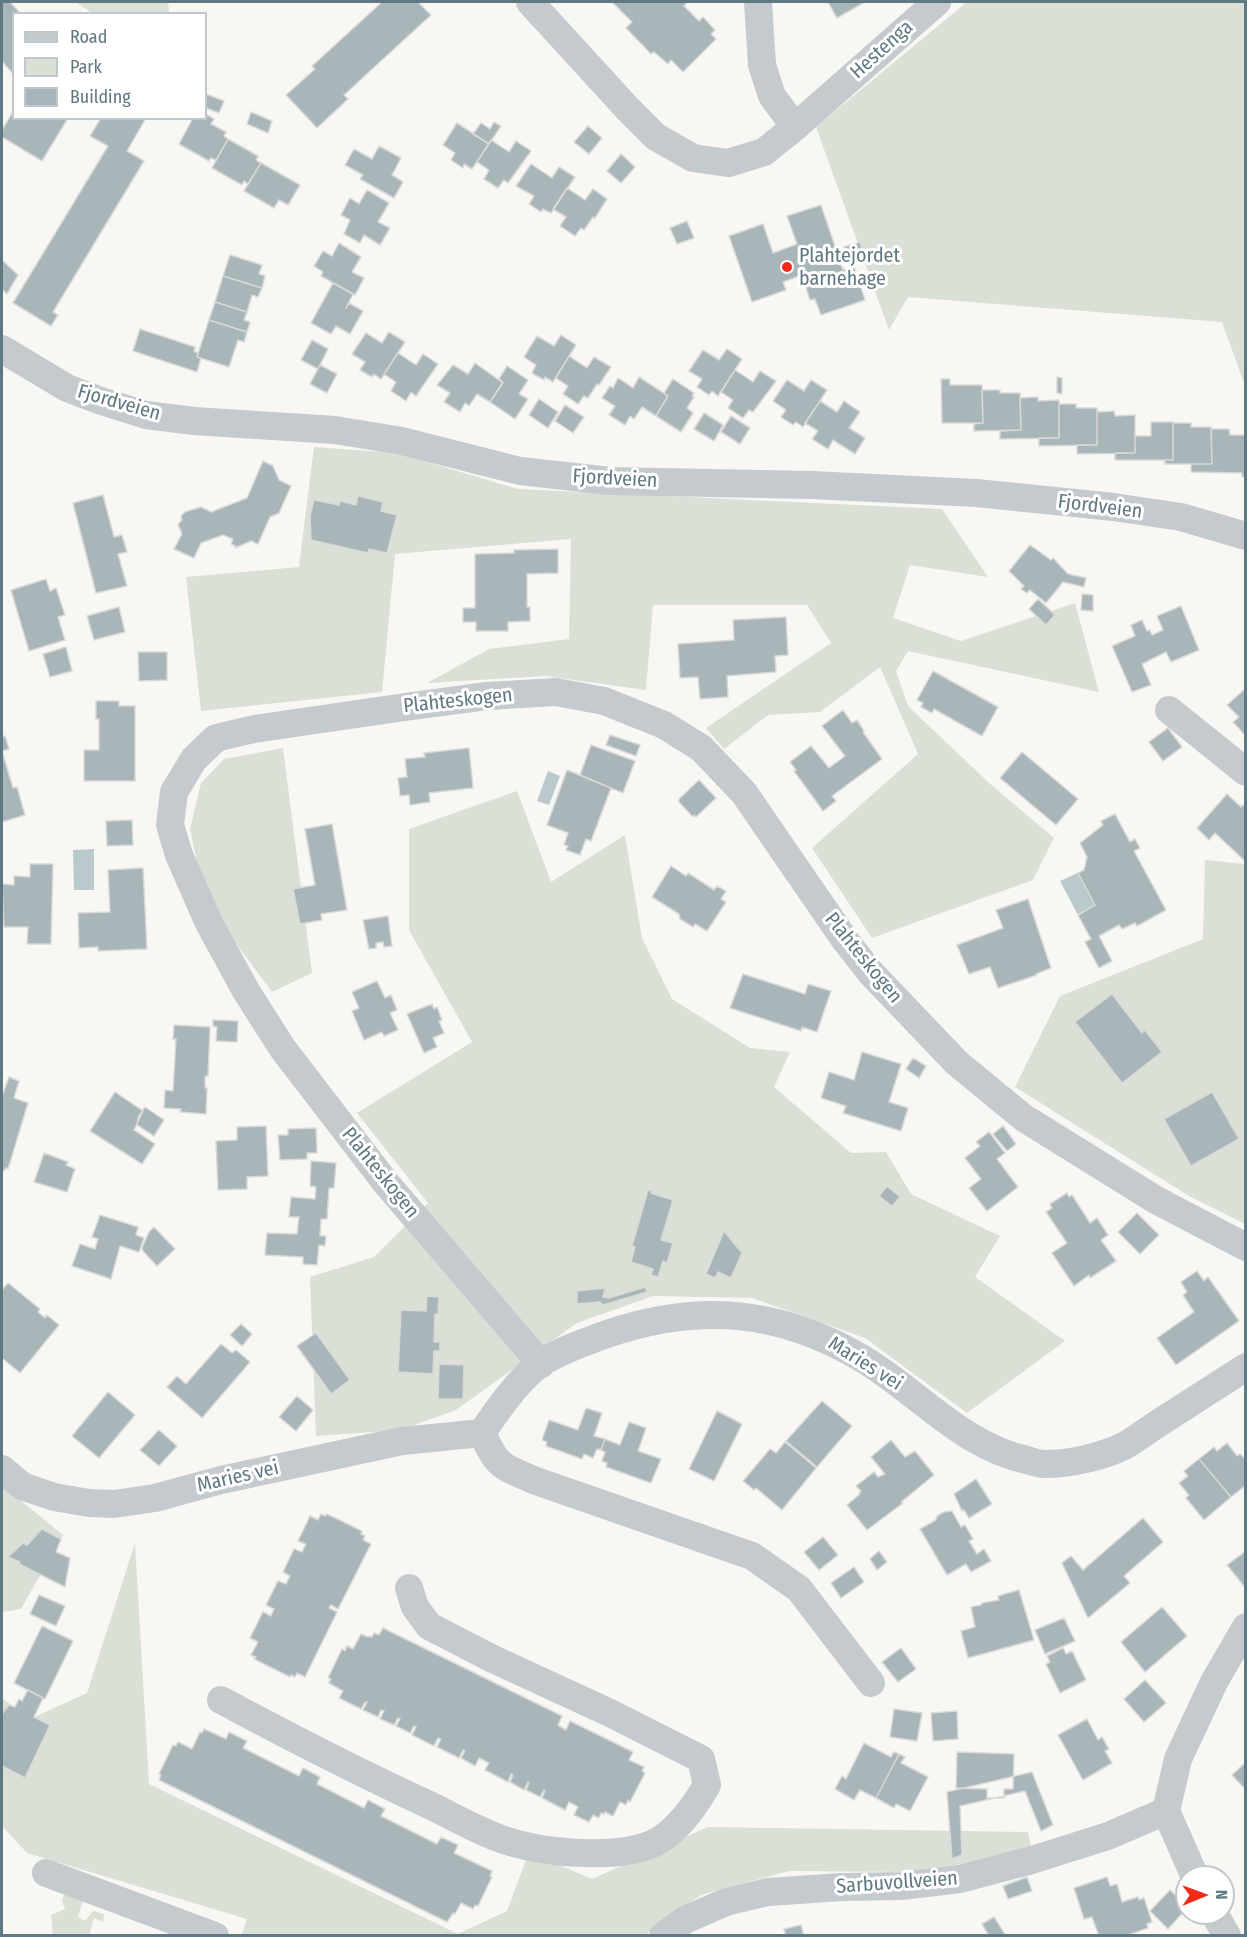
<!DOCTYPE html>
<html>
<head>
<meta charset="utf-8">
<style>
  body { margin:0 }
  #map { position:relative; width:1247px; height:1937px; overflow:hidden; background:#f8f7f4; font-family:"Fira Sans Condensed",sans-serif }
  canvas { display:block }
  .frame { position:absolute; inset:0; border:3px solid #5f7882; pointer-events:none }
  .legend { position:absolute; left:12px; top:12px; width:195px; height:108px; box-sizing:border-box; background:#fff; border:2px solid #bfc9cd; margin:0; padding:8px 10px; list-style:none; font-size:18px; color:#5f7882 }
  .legend li { display:flex; align-items:center; gap:12px; height:30px }
  .legend b { width:30px; border:2px solid #bfc9cd }
  .north { position:absolute; left:1175px; top:1865px; width:60px; height:60px; box-sizing:border-box; background:#fff; border:2px solid #bfc9cd; border-radius:50%; rotate:89deg; font-size:16px; font-weight:700; line-height:24px; text-align:center; color:#5f7882 }
  .north::after { content:''; display:block; margin:auto; width:21px; height:27px; background:#f52a16; clip-path:polygon(50% 0,100% 100%,50% 72%,0 100%) }
</style>
</head>
<body>
<div id="map">
<canvas width="1247" height="1937"></canvas>
<div class="frame"></div>
<ul class="legend">
<li><b style="height:8px;background:#c4cacd"></b>Road</li>
<li><b style="height:16px;background:#dae0d5"></b>Park</li>
<li><b style="height:16px;background:#a8b5b9"></b>Building</li>
</ul>
<div class="north">N</div>
</div>
<script>
const context = document.querySelector('canvas').getContext('2d');
context.lineJoin = 'round';
function paint(path, color) { context.fillStyle = color; context.fill(path, 'evenodd'); }
function strokePath(path, color, width, dash) { context.strokeStyle = color; context.lineWidth = width; context.lineCap = dash ? 'butt' : 'round'; context.setLineDash(dash || []); context.stroke(path); }
function drawText(font, color, halo, rows, align = 'center') {
  context.font = font + ' "Fira Sans Condensed",sans-serif'; context.lineWidth = 6; context.setLineDash([]); context.textBaseline = 'middle'; context.strokeStyle = halo; context.fillStyle = color; for (const [text, x, y, turn = 0] of rows) {
    context.save(); context.translate(x, y); context.rotate((+turn || 0) * Math.PI / 180); context.textAlign = isNaN(turn) ? turn : align; if (halo) context.strokeText(text, 0, 0); context.fillText(text, 0, 0); context.restore();
  }
}
const green = new Path2D(`
  M76 2H168L169 13H92Z
  M967 2H1245V386L1222 322 908 297 889 330 816 127Z
  M314 447 397 453 518 489 942 509 988 577 910 565 893 618 961 641 1075 603 1099 692 908 651 896 671 908 706 988 782 1054 838 1033 880 872 938 812 848 918 754 880 667 820 712 768 715 724 749 706 728 831 643 807 605H653L646 690 545 676 427 683 489 649 569 639 571 539 395 554 382 692 201 711 186 577 299 567Z
  M283 748 312 973 272 992 229 934 199 872 190 829 201 783 224 759Z
  M517 791 551 882 625 835 642 938 672 999 750 1048 790 1052 774 1087 851 1153 886 1152 911 1194 1000 1236 975 1277 1065 1341 967 1413 865 1338 752 1298 653 1296 577 1323 456 1410 401 1430 316 1436 310 1277 374 1257 428 1203 357 1113 472 1042 409 930V829Z
  M1205 860 1245 864V1224L1189 1196 1015 1087 1060 996 1203 939Z
  M2 1485 63 1535 21 1609 2 1612Z
  M135 1543 149 1784 458 1934 507 1911 529 1852 592 1879 708 1827 1028 1832 1031 1846 979 1861 916 1872 789 1871 701 1895 645 1935 241 1936 247 1919 27 1853 2 1826V1698L30 1719 87 1693Z
  M65 1891 83 1901 78 1917 85 1921 93 1911 104 1914 103 1922 94 1918 89 1936 53 1935 51 1915 65 1909 62 1901Z`);
const water = new Path2D(`
  M548 771 560 776 549 805 537 801Z
  M94 849V890H74L73 850Z
  M1078 873 1095 905 1078 915 1060 881Z`);
const building = new Path2D(`
  M2 2H10L21 14H14L13 74 2 61Z
  M382 2H418L431 15 344 95 348 99 317 128 286 95 315 69 312 66Z
  M612 2H687L684 6 699 21 703 17 715 30 711 34 716 39 683 72 671 60 668 64 654 52 651 54 626 28 632 22Z
  M828 2H865L837 18Z
  M206 94 224 101 219 113 206 108Z
  M14 110V118H68L42 161 2 137V130Z
  M251 112 272 121 268 133 247 124Z
  M206 114 214 119 211 124 226 132 224 136 228 139 216 160 211 158 209 161 179 144 193 118H206Z
  M101 118H146L127 151 144 161 53 312 58 315 51 326 13 303 108 146 90 136Z
  M494 122 501 126 489 144 473 134 481 123 490 129Z
  M457 123 489 144 472 169 464 164 463 168 451 160 455 153 443 145Z
  M588 126 602 138 589 154 574 142Z
  M228 139 258 156 256 160 261 163 248 184 244 181 242 185 212 168Z
  M491 140 509 152 516 141 531 151 508 183 504 180 498 188 484 179 489 170 477 162Z
  M379 146 401 158 392 175 403 182 394 198 360 179 363 175 345 165 354 149 372 159Z
  M621 154 635 167 621 183 607 171Z
  M261 163 300 185 288 205 279 200 274 208 244 191Z
  M531 164 552 178 559 167 575 177 551 213 543 209 541 212 529 204 534 196 516 186Z
  M567 188 585 200 593 189 607 199 595 218 593 217 584 230 581 228 575 236 560 226 566 217 553 209Z
  M367 190 389 203 378 222 390 228 380 245 364 235 360 243 344 234 350 220 341 215 350 198 359 204Z
  M821 205 843 270 854 266 865 300 821 315 815 299 810 300 802 275 783 282 786 290 752 302 729 236 763 224 773 253 797 244 787 216Z
  M687 221 694 238 677 244 670 228Z
  M860 242 865 258 849 264 844 247Z
  M339 243 361 257 352 272 364 278 355 295 321 276 323 272 314 266 323 251 332 256Z
  M230 255 262 265 259 274 265 276 262 288 223 276Z
  M2 260 18 275 7 294 2 289Z
  M223 276 262 288 258 297 252 295 247 312 215 302Z
  M333 283 353 294 346 308 349 303 363 311 350 334 336 326 331 334 311 323Z
  M215 302 247 312 244 320 250 322 247 332 209 320Z
  M209 320 247 332 244 342 238 340 229 367 197 357Z
  M140 329 195 347 194 351 198 353 197 357 201 358 197 372 133 351Z
  M389 332 405 342 381 379 374 374 372 377 360 370 365 362 352 354 366 333 382 343Z
  M561 335 576 345 553 382 545 377 544 380 532 373 536 365 524 357 537 336 554 346Z
  M312 340 328 349 318 369 301 360Z
  M727 349 742 359 718 396 712 391 709 395 697 387 702 379 689 371 703 350 719 360Z
  M398 353 416 365 423 354 438 364 416 396 411 392 406 401 391 391 396 382 384 374Z
  M569 356 587 368 594 357 611 367 599 385 597 384 588 398 584 396 578 404 563 394 568 386 556 378Z
  M475 363 503 383 490 402 477 394 469 406 465 403 460 412 444 402 450 393 437 385 453 365 468 374Z
  M320 365 337 374 327 393 310 384Z
  M507 366 528 380 519 394 528 399 515 419 490 402 503 382 499 379Z
  M735 370 753 382 760 371 776 381 753 412 749 410 743 418 728 408 733 400 721 392Z
  M639 377 668 396 656 416 642 407 634 419 630 416 625 425 609 415 615 406 602 398 610 386 613 388 618 378 633 388Z
  M1057 377 1062 378V394L1057 393Z
  M673 379 694 393 692 396 694 397 687 408 693 413 681 432 656 416 668 396 664 393Z
  M941 379H950V385H982L983 423H942Z
  M787 380 804 391 811 380 827 390 803 427 796 422 793 425 781 417 786 410 773 401Z
  M982 390H1000V393H1020L1021 430 974 431V424L983 423Z
  M1038 397V401L1059 400V438L1000 439V431L1021 430 1020 398Z
  M539 399 558 412 548 428 529 415Z
  M820 401 837 412 844 401 860 412 849 428 865 438 855 454 833 440 828 449 812 439 818 431 805 423Z
  M1059 404H1076V408H1097V445L1039 446V438H1059Z
  M565 405 584 417 573 433 555 421Z
  M1114 411 1115 416 1135 415V453L1077 454V445H1097V412Z
  M704 413 723 425 714 441 694 429Z
  M731 416 750 428 740 444 721 432Z
  M1151 422H1173V460H1115V453H1135V436H1151Z
  M1173 423H1191V427H1211L1212 464H1165V460H1173Z
  M1211 429H1229L1230 435H1246V477H1242V473L1191 472V464H1212Z
  M263 461 271 465 272 464 279 480 291 486 279 513 270 517 258 544 251 541 235 548 236 546 231 544 233 539 223 535 201 543 194 558 174 549 182 534 178 524 182 520 181 516 185 512 201 507 211 512 247 498Z
  M103 495 114 537 122 535 127 552 118 554 127 586 96 593 73 503Z
  M358 496 383 502 381 511 397 515 387 553 369 549 368 553 311 540 310 516 314 500 339 505 340 501 356 505Z
  M1030 545 1051 560 1053 558 1068 574 1086 578 1084 587 1063 582 1046 603 1030 590 1027 593 1021 589 1024 586 1009 571Z
  M558 549V573L527 574V607H530V621L508 622V631H476V622H463V608H475V554L514 553V550Z
  M46 579 50 591 56 588 65 615 58 617 65 640 29 651 11 590Z
  M1082 594 1093 595V611L1081 610Z
  M1038 599 1055 615 1046 625 1029 609Z
  M1181 606 1199 650 1171 662 1166 652 1142 664 1151 685 1132 692 1112 646 1135 636 1131 625 1142 620 1147 631 1150 630 1152 635 1163 630 1157 616Z
  M119 607 125 632 94 640 87 616Z
  M786 617 788 655 775 656 776 672 727 676 728 697 700 699 698 677 680 678 678 644 734 640 733 620Z
  M66 647 72 671 50 677 43 654Z
  M138 652H167V680L139 681Z
  M933 671 998 707 982 736 934 709 932 713 921 707 923 703 917 700Z
  M1246 688V735H1245L1233 722 1239 717 1227 705Z
  M96 701H119V706H135V781H84V750H99V719H96Z
  M843 710 852 723 857 720 864 731 863 732 882 759 832 796 836 801 823 811 794 771 796 770 790 762 811 746 829 768 845 756 822 726Z
  M1168 728 1182 747 1163 761 1149 742Z
  M610 735 640 745 636 756 606 745Z
  M5 736 9 749 2 751 13 788 17 787 25 815 2 822V737Z
  M591 745 635 761 623 793 580 775Z
  M469 748 473 788 429 793 430 802 410 805 409 795 400 796 398 778 407 777 405 759 425 757 424 753Z
  M1022 752 1078 799 1056 825 1000 778Z
  M567 770 611 788 591 841 586 839 580 855 566 850 568 846 564 845 568 833 547 825Z
  M699 780 716 798 696 817 694 815 693 817 679 802V799Z
  M1227 794 1241 807 1242 805 1246 808V862L1215 833 1209 840 1197 828Z
  M1115 814 1130 842 1135 839 1140 848 1134 851 1166 910 1137 926 1135 923 1122 929 1119 925 1099 936 1112 961 1099 968 1085 942 1091 939 1078 915 1095 905 1078 873 1084 870 1087 857 1080 843 1103 825 1101 821Z
  M132 820 133 845 107 846 106 821Z
  M332 824 347 910 321 914 322 920 300 924 293 889 315 885 305 829Z
  M30 864H53L51 944H27L28 927H4L2 884 14 885V876L30 877Z
  M671 866 686 876 688 873 714 890 717 886 726 891 721 899 726 902 707 931 695 924 693 927 680 919 679 914 652 897Z
  M143 868 147 949 98 951V947L79 948 78 913 110 912 108 870Z
  M1028 899 1051 968 1036 974 1037 975 998 988 990 967 969 974 957 945 1003 928 996 910Z
  M388 916 392 946 384 947 383 942 376 943V948L369 949 363 920Z
  M743 974 805 994 808 984 831 991 817 1032 802 1027 801 1031 730 1008Z
  M377 981 385 998 391 995 397 1010 390 1013 398 1030 384 1036 382 1032 364 1040 352 1011 359 1008 352 992Z
  M1112 994 1142 1033 1145 1030 1162 1052 1122 1083 1075 1022Z
  M432 1004 434 1009 437 1007 442 1020 439 1021 444 1033 433 1038 437 1047 424 1053 407 1014Z
  M213 1020 238 1021 237 1042 216 1041 217 1027 213 1026Z
  M174 1025 210 1027 208 1076H205V1088H207L206 1114 180 1112 181 1109 164 1108 165 1090 173 1091 176 1039H173Z
  M862 1052 901 1064 889 1102 908 1108 901 1131 843 1113 846 1106 821 1098 829 1072 854 1080Z
  M913 1058 926 1066 919 1078 906 1069Z
  M9 1077 19 1081 14 1098 28 1103 8 1169 6 1168 4 1171 2 1170V1094H3Z
  M115 1092 143 1111 134 1130 155 1144 142 1164 90 1131Z
  M1212 1092 1239 1139 1191 1166 1164 1119Z
  M145 1107 164 1120 154 1136 137 1125 138 1117Z
  M266 1126 268 1176 247 1177V1189L218 1190 216 1141 237 1140V1127Z
  M1003 1126 1016 1144 1007 1151 993 1134Z
  M316 1128 317 1153H307V1159L280 1160 278 1135H288V1129Z
  M989 1132 1005 1153 997 1159 1018 1187 987 1211 969 1188 981 1179 965 1158 980 1146 976 1142Z
  M44 1153 68 1162 66 1165 75 1169 67 1192 34 1182Z
  M311 1161 336 1163 334 1188H329L327 1219H321L320 1236H326L325 1246 319 1245 317 1265 303 1264V1257L265 1255 267 1233 297 1234 299 1217H289L291 1197 315 1199 316 1187 310 1186Z
  M887 1186 900 1197 892 1206 879 1196Z
  M648 1190 652 1191 651 1193 673 1200 661 1240 673 1243 667 1263 663 1261 658 1277 651 1275 653 1269 631 1262 635 1247 632 1246Z
  M1067 1193 1069 1197 1072 1195 1090 1223 1097 1218 1108 1235 1101 1240 1116 1261 1090 1278 1089 1275 1074 1286 1052 1253 1067 1243 1046 1212 1052 1208 1050 1204Z
  M1137 1213 1159 1235 1140 1254 1118 1232Z
  M100 1215 138 1227 136 1235 144 1238 139 1252 120 1246 111 1279 72 1266 80 1244 95 1249 98 1239 92 1237Z
  M154 1227 175 1249 157 1266 143 1251 142 1248 149 1232Z
  M724 1231 742 1253 731 1278 718 1272 715 1278 706 1274Z
  M1197 1271 1204 1281 1208 1277 1239 1321 1176 1365 1157 1338 1194 1312 1183 1295 1187 1292 1181 1282Z
  M8 1283 40 1309 38 1312 45 1318 47 1315 59 1325 20 1373 2 1358V1290Z
  M645 1287 647 1292 603 1305 600 1302 577 1304V1291L605 1288 603 1297 609 1298Z
  M427 1296 439 1297 438 1314H435L434 1342H440V1351H434L433 1374 398 1372 401 1310 426 1311Z
  M241 1324 252 1334 242 1346 230 1335Z
  M316 1333 350 1380 331 1394 297 1346Z
  M221 1344 232 1353 236 1350 250 1362 202 1418 167 1387 177 1376 186 1384Z
  M439 1364 464 1365 463 1399H438Z
  M108 1392 135 1415 99 1458 72 1436Z
  M297 1396 313 1410 296 1431 279 1417Z
  M822 1401 852 1426 817 1467 786 1441Z
  M586 1408 602 1413 594 1436 605 1439 601 1450 597 1449 593 1458 584 1454 582 1459 546 1446 547 1442 542 1440 549 1420 578 1430Z
  M717 1411 742 1424 714 1481 689 1469Z
  M629 1422 646 1428 638 1451 661 1459 651 1483 606 1467 607 1463 602 1461 605 1452 601 1450 605 1439 620 1445Z
  M159 1430 177 1446 159 1466 140 1450Z
  M891 1440 905 1457 915 1451 934 1475 901 1502 903 1503 867 1530 847 1505 860 1494 859 1493 861 1491 856 1486 874 1472 878 1477 885 1474 871 1457Z
  M785 1442 816 1468 782 1510 756 1488 754 1490 743 1481 770 1449 776 1453Z
  M1227 1443 1237 1456 1240 1454 1246 1460V1485L1231 1497 1199 1459 1214 1447 1217 1451Z
  M1199 1459 1231 1497 1204 1520 1186 1498 1189 1495 1179 1483 1188 1476 1184 1471Z
  M976 1479 992 1504 969 1518 964 1510 962 1511 954 1494Z
  M952 1511 961 1527 965 1525 973 1539 969 1541 977 1554 984 1549 991 1561 971 1572 966 1564 947 1575 920 1529 936 1520 937 1516 944 1512Z
  M321 1514 325 1516 327 1514 362 1531 361 1534 365 1536 363 1540 371 1544 338 1609 331 1605 329 1608 337 1612 305 1677 297 1673 295 1677 291 1675 290 1677 254 1659 256 1657 251 1655 258 1642 250 1638 263 1612 271 1616 274 1609 266 1605 278 1581 286 1584 290 1576 283 1572 294 1549 302 1552 306 1544 298 1541 310 1516 318 1520Z
  M1143 1518 1163 1542 1124 1576 1130 1583 1088 1618 1062 1563 1071 1556 1083 1570Z
  M42 1529 61 1539 56 1552 70 1558 65 1587 19 1564 20 1562 8 1557 23 1543 27 1545Z
  M823 1537 838 1555 819 1570 804 1552Z
  M879 1551 887 1562 877 1570 870 1559Z
  M1246 1551V1585L1244 1586 1227 1565Z
  M854 1567 864 1582 841 1598 831 1583Z
  M1019 1590 1034 1640 968 1658 961 1631 975 1627 971 1607 981 1605 982 1603 999 1600 998 1596Z
  M39 1595 65 1606 56 1626 30 1614Z
  M1162 1607 1187 1636 1145 1672 1121 1642Z
  M1064 1618 1075 1641 1045 1654 1035 1630Z
  M42 1626 73 1641 45 1699 14 1683Z
  M383 1628 562 1716 558 1725 566 1730 570 1721 633 1752 629 1760 644 1767 642 1771 645 1773 630 1802 628 1800 626 1805 620 1802 613 1816 605 1812 604 1814 601 1813 599 1818 593 1815 589 1822 574 1815 578 1807 569 1802 565 1810 542 1798 545 1791 544 1790 540 1797 526 1790 529 1783 528 1782 524 1790 510 1782 513 1775 511 1774 508 1782 485 1770 489 1763 479 1758 475 1766 461 1758 465 1751 463 1750 459 1758 437 1747 441 1739 438 1738 434 1746 412 1735 416 1727 414 1726 410 1733 396 1726 400 1719 398 1718 394 1725 380 1719 384 1711 381 1710 378 1717 363 1710 367 1702H365L361 1709 339 1698 343 1691 329 1683 331 1679 328 1678 342 1649 345 1651 347 1646 353 1649 361 1634 368 1637 369 1636 372 1637 374 1633 379 1635Z
  M901 1648 916 1669 898 1682 882 1662Z
  M1063 1648 1066 1654 1072 1651 1086 1680 1060 1693 1046 1664 1050 1662 1047 1656Z
  M1145 1680 1166 1703 1144 1722 1124 1699Z
  M28 1690 43 1698 34 1717 50 1725 25 1778 2 1766V1714L9 1705 15 1707 19 1699 22 1701Z
  M894 1709 922 1713 917 1741 890 1737Z
  M957 1711 958 1739 933 1741 931 1713Z
  M1087 1719 1098 1740 1102 1737 1109 1749 1105 1751 1112 1763 1083 1780 1058 1735Z
  M204 1729 226 1739 229 1732 247 1741 243 1748 299 1776 303 1768 320 1777 317 1784 364 1808 368 1800 385 1809 381 1816 437 1844 441 1837 458 1845 454 1853 492 1871 490 1876 492 1877 478 1906 475 1905 473 1909 461 1903 455 1914 453 1913 447 1922 159 1780 161 1775 159 1774 173 1745 176 1746 178 1742 192 1749 200 1732 202 1733Z
  M864 1743 891 1757 894 1752 899 1754 876 1798 860 1790 854 1800 835 1789 842 1776 846 1779Z
  M957 1752 1014 1754 1013 1789H1004V1798H987V1789L956 1788Z
  M899 1754 905 1757 901 1763 928 1777 910 1811 896 1804 894 1808 876 1798Z
  M1246 1762V1790L1232 1775Z
  M1032 1772 1053 1825 1041 1831 1025 1791 960 1806 962 1855 952 1859 947 1792Z
  M1027 1877 1032 1891 1008 1899 1003 1886Z
  M1107 1877 1110 1886 1117 1884 1122 1902 1138 1897 1139 1900 1144 1898 1152 1922 1147 1924 1148 1928 1125 1936H1099L1092 1917 1084 1919 1074 1888Z
  M1170 1890 1187 1906V1908L1168 1929 1150 1911Z
  M994 1917 1006 1936H989L982 1924Z
  M801 1925 804 1936H786L784 1929Z`);
const minor = new Path2D(`
  M530 2 627 108 656 137 693 158 728 163 764 152 795 127 937 2
  M758 2 762 65 772 96 795 127
  M2 349 67 388 101 401 146 415 194 421 335 430 402 441 520 471 610 481 812 485 976 493 1114 507 1181 517 1246 536
  M1169 710 1246 772
  M541 1364 386 1183 283 1049 246 991 209 923 179 855 170 825 174 792 194 759 216 738 254 729 405 707 487 696 556 692 604 701 664 725 701 748 744 793 845 940 870 972 957 1063 1024 1118 1156 1200 1246 1247
  M482 1433C498 1468 501 1466 536 1481L752 1556 799 1589 871 1683
  M2 1469 22 1486 54 1497 89 1503 114 1504 155 1498 221 1480 402 1441 482 1433C497 1410 518 1380 540 1364 556 1352 588 1341 607 1334 698 1303 779 1309 863 1359 918 1392 962 1446 1027 1460 1033 1462 1039 1464 1045 1464 1070 1464 1101 1457 1124 1446 1137 1439 1149 1429 1162 1421 1190 1403 1218 1385 1246 1367
  M221 1700C288 1736 356 1771 425 1803 451 1815 477 1831 504 1840 542 1853 614 1860 652 1844 675 1834 695 1806 707 1785L701 1759 610 1713 493 1659 429 1626 415 1607 409 1588
  M46 1873 215 1936
  M1195 1877 1166 1811 1178 1759 1214 1682 1246 1627
  M1214 1913 1227 1936
  M663 1936 685 1920 726 1902 768 1892 842 1887 901 1886 960 1879 1032 1860 1108 1836 1166 1811`);
const markers = [
  [787,267,6,"#f52a16"]
];
const streetNames = [
  ["Hestenga",882,50,-42],
  ["Fjordveien",119,403,16],
  ["Fjordveien",615,479,3],
  ["Fjordveien",1100,507,7],
  ["Plahteskogen",458,701,-6],
  ["Plahteskogen",863,958,51],
  ["Plahteskogen",380,1173,51],
  ["Maries vei",865,1364,32],
  ["Maries vei",238,1477,-13],
  ["Sarbuvollveien",897,1883,-4]
];
const poiNames = [
  ["Plahtejordet",799,256],
  ["barnehage",799,279]
];
paint(green, '#dae0d5');
paint(water, '#bacacc');
paint(building, '#a8b5b9');
strokePath(building, '#d9d9d7', 1.5);
strokePath(minor, '#c4cacd', 28);
for (const [x, y, r, color] of markers) { const dot = new Path2D(); dot.arc(x, y, r, 0, 2 * Math.PI); context.fillStyle = color; context.fill(dot); strokePath(dot, '#fff', 2); }
drawText('20px', '#5f7882', '#fff', streetNames);
drawText('20px', '#5f7882', '#fff', poiNames, 'left');
</script>
</body>
</html>
